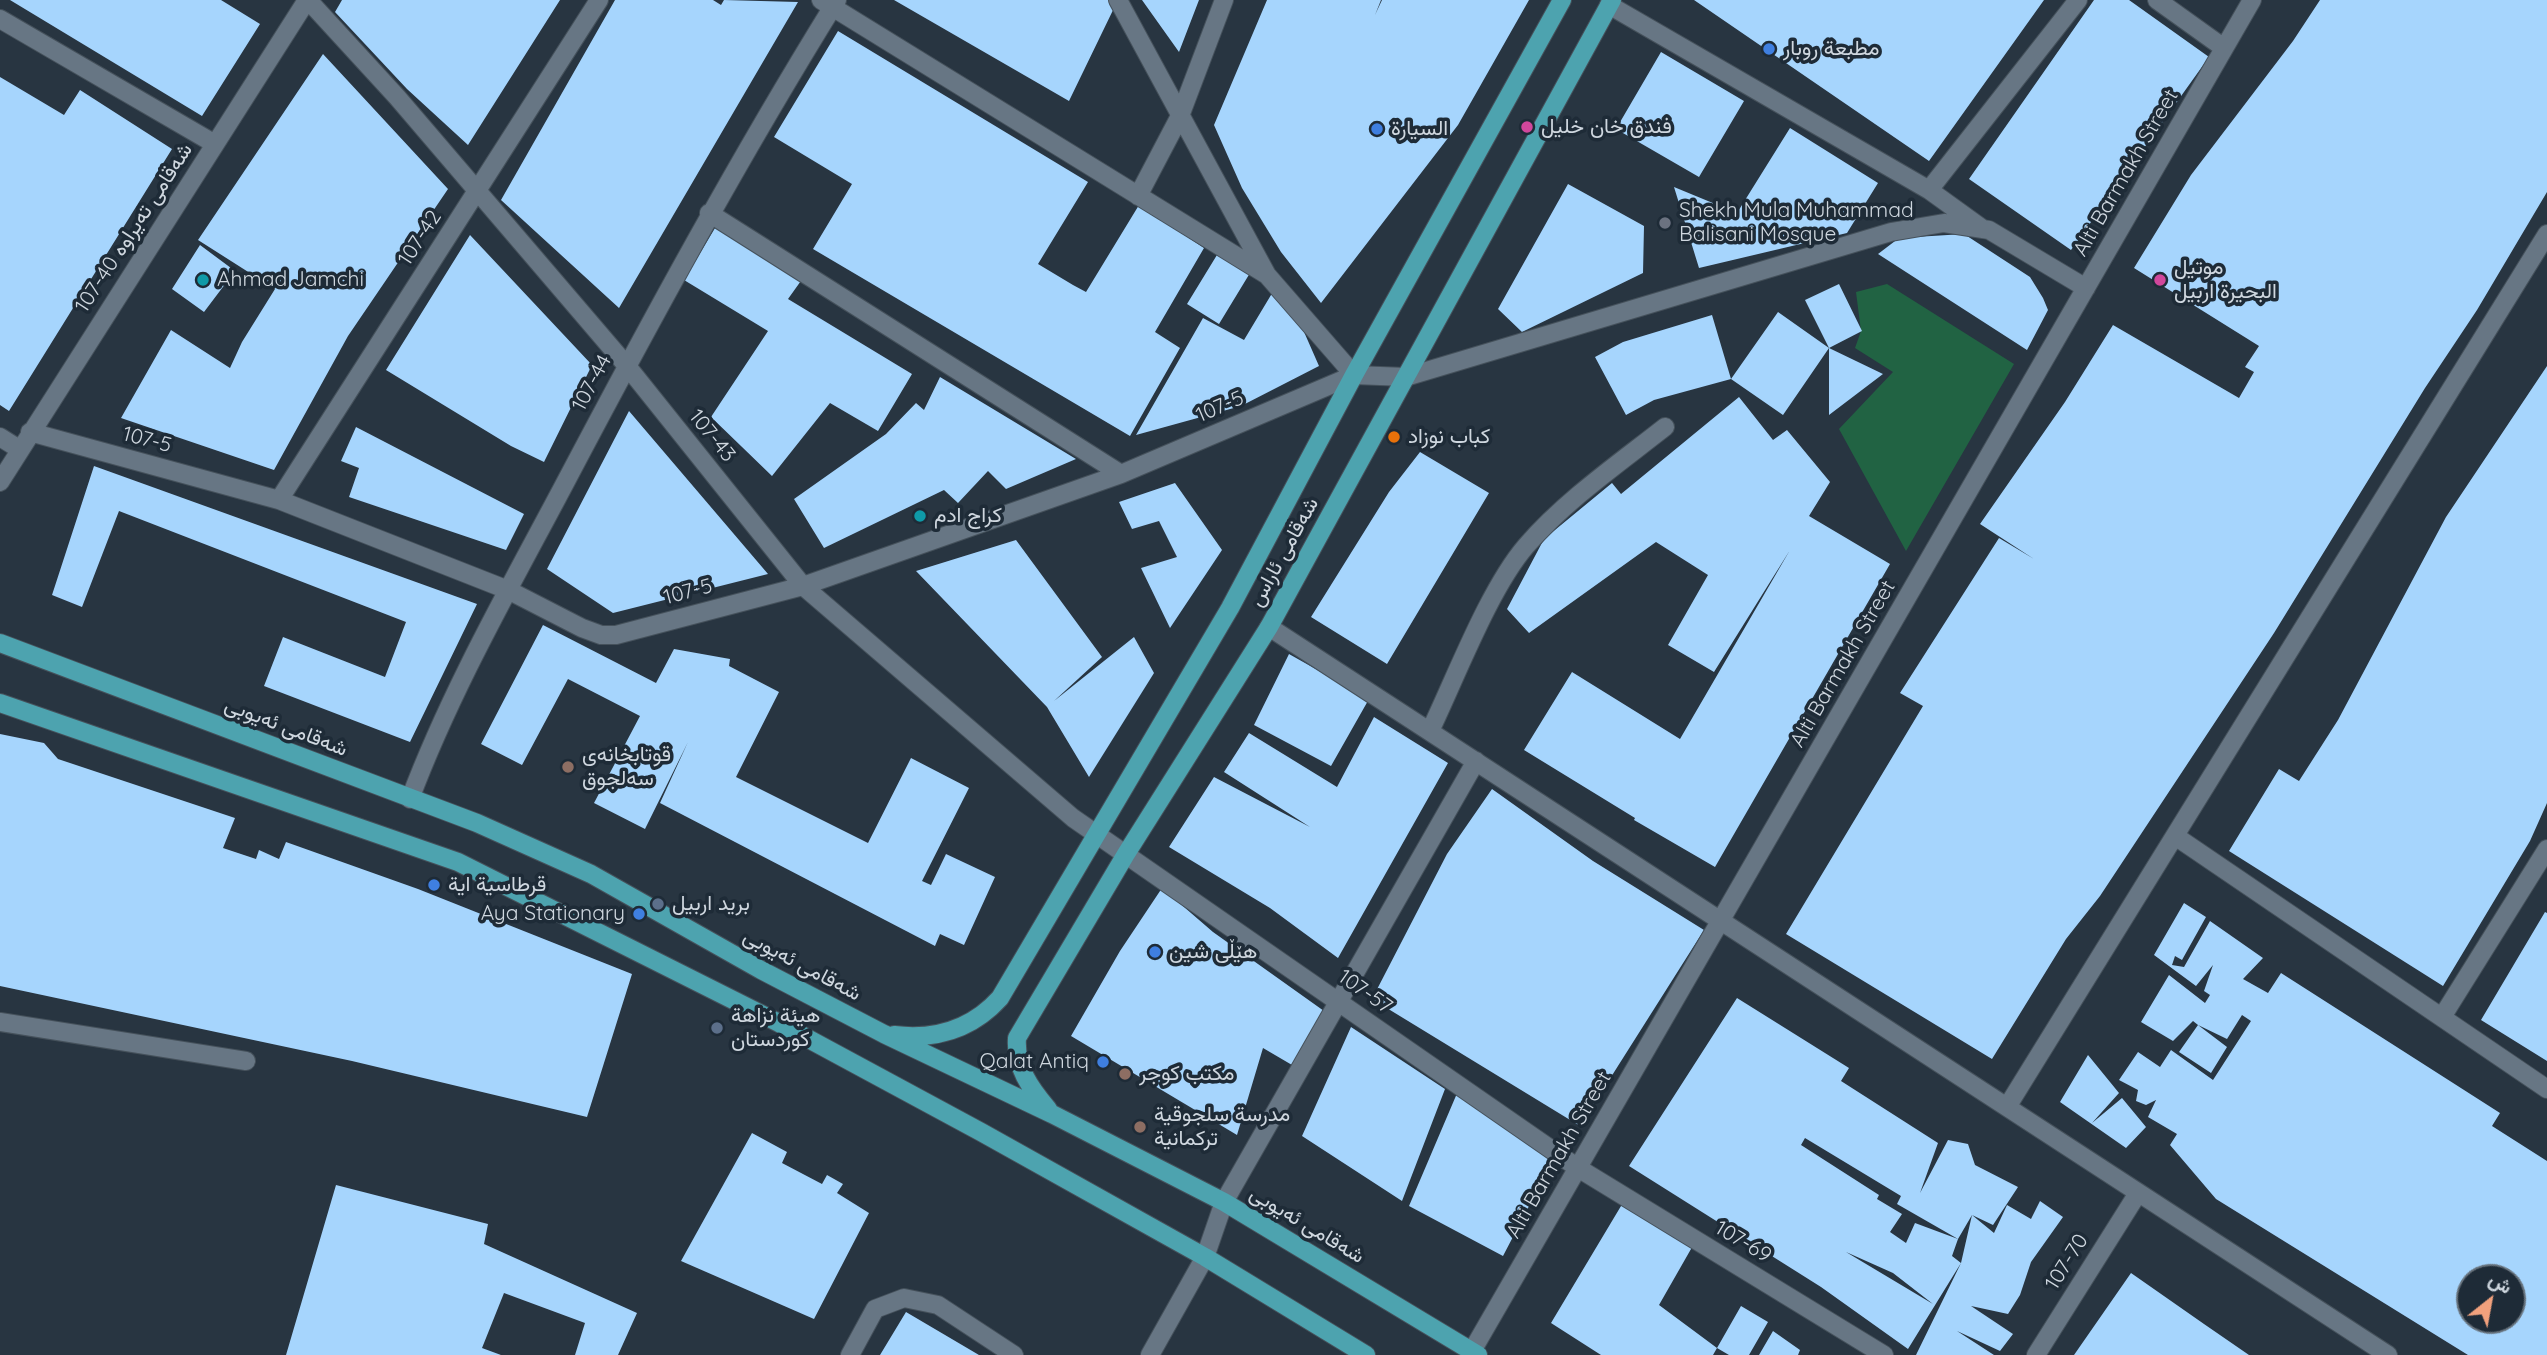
<!DOCTYPE html>
<html>
<head>
<meta charset="utf-8">
<style>
  body { margin:0 }
  #map { position:relative; width:2547px; height:1355px; overflow:hidden; background:#283541; font-family:Quicksand,Vazirmatn,sans-serif }
  canvas { display:block }
  .north { position:absolute; left:2456px; top:1264px; width:70px; height:70px; box-sizing:border-box; background:#1e2b37; border:2px solid #65707a; border-radius:50%; rotate:31deg; font-size:19px; font-weight:700; line-height:28px; text-align:center; color:#cfd7df }
  .north::after { content:''; display:block; margin:auto; width:24px; height:32px; background:#f1a17d; clip-path:polygon(50% 0,100% 100%,50% 72%,0 100%) }
</style>
</head>
<body>
<div id="map">
<canvas width="2547" height="1355"></canvas>
<div class="north">ش</div>
</div>
<script>
const context = document.querySelector('canvas').getContext('2d');
context.lineJoin = 'round';
function paint(path, color) { context.fillStyle = color; context.fill(path, 'evenodd'); }
function strokePath(path, color, width, dash) { context.strokeStyle = color; context.lineWidth = width; context.lineCap = dash ? 'butt' : 'round'; context.setLineDash(dash || []); context.stroke(path); }
function drawText(font, color, halo, rows, align = 'center') {
  context.font = font + ' Quicksand,Vazirmatn,sans-serif'; context.lineWidth = 7; context.setLineDash([]); context.textBaseline = 'middle'; context.strokeStyle = halo; context.fillStyle = color; for (const [text, x, y, turn = 0] of rows) {
    context.save(); context.translate(x, y); context.rotate((+turn || 0) * Math.PI / 180); context.textAlign = isNaN(turn) ? turn : align; if (halo) context.strokeText(text, 0, 0); context.fillText(text, 0, 0); context.restore();
  }
}
const green = new Path2D(`
  M1887 284 2014 364 1906 551 1839 429 1893 372 1855 348 1861 331 1856 292Z`);
const building = new Path2D(`
  M10 0H221L260 24 202 116Z
  M342 0H560L468 145 407 89 335 12Z
  M615 0H713L721 5 724 0 798 2 619 308 501 200Z
  M894 0H1111L1115 6 1069 101Z
  M1142 0H1199L1179 52Z
  M1267 0H1381L1375 15 1382 0H1529L1458 125 1321 303 1281 252 1242 188 1214 125Z
  M1694 0H2044L1929 161Z
  M2094 0H2129L2209 57 2071 250 1969 179Z
  M2320 0H2547V192L2477 310 2425 388 2274 633 2100 896 2066 939 1992 1059 1786 934 1923 706 1900 693 1999 538 2034 559 1980 524 2065 402 2113 325 2239 398 2254 372 2245 367 2259 346 2134 268 2191 175 2293 41Z
  M838 31 1088 182 1038 264 1073 285 1086 292 1139 205 1204 248 1155 332 1180 348 1130 436 813 249 852 184 774 137Z
  M1661 52 1744 101 1699 177 1616 129Z
  M323 54 448 189 348 336 274 470 121 418 171 330 230 368 242 342 275 289 198 240Z
  M0 77 64 115 80 90 172 149 9 411 0 405Z
  M1790 128 1878 183 1847 233 1699 268 1674 187 1737 213Z
  M1568 184 1644 226 1643 273 1522 332 1498 309Z
  M718 223 803 278 788 299 912 374 878 431 830 403 772 476 711 417 768 331 684 280Z
  M1964 234 2030 277 2043 298 2048 310 2027 350 1878 254 1899 238Z
  M470 235 592 365 544 462 511 446 386 370Z
  M200 245 235 271 204 312 172 289Z
  M1220 250 1250 273 1219 324 1187 304Z
  M1839 284 1862 331 1829 348 1883 374 1829 415V348L1805 300Z
  M1274 290 1301 325 1319 366 1241 406 1136 435 1203 318 1244 340Z
  M1778 312 1829 348 1783 415 1731 379Z
  M1712 315 1731 379 1654 400 1626 415 1595 357 1623 342Z
  M2547 366V803L2530 841 2443 986 2229 851 2279 769 2299 781 2338 720 2446 517Z
  M940 377 1076 459 1006 489 988 471 958 503 944 490 824 548 794 499 886 434 916 403 924 410Z
  M1739 397 1773 440 1787 430 1830 482 1809 516 1890 564 1715 867 1634 820 1635 818 1524 750 1572 672 1680 739 1790 550 1714 672 1668 645 1708 575 1656 542 1529 633 1507 609 1544 539 1612 483 1621 494Z
  M629 411 768 574 613 613 547 569Z
  M356 427 524 514 506 550 349 497 359 468 341 461Z
  M1420 452 1489 493 1387 664 1311 617 1389 492Z
  M94 466 477 604 410 742 264 686 283 637 385 677 406 622 119 511 82 607 52 595Z
  M1175 483 1222 550 1170 628 1141 568 1177 557 1159 521 1132 529 1119 502Z
  M1016 540 1102 657 1054 701 1134 637 1154 673 1089 777 1047 707 916 571Z
  M543 625 656 683 674 649 730 659 729 666 779 692 736 777 868 843 911 758 969 788 922 881 931 885 946 854 995 877 964 945 940 934 935 946 660 803 688 742 645 829 594 803 640 716 568 679 522 765 481 744Z
  M1289 654 1369 699 1331 766 1254 725Z
  M1374 717 1448 763 1338 958 1270 908 1169 847 1214 777 1310 827 1224 772 1249 733 1337 787Z
  M0 734 44 743 58 759 235 818 223 848 256 859 259 850 279 859 286 842 418 889 632 974 587 1117 352 1061 0 986Z
  M1492 789 1593 861 1704 930 1580 1126 1372 999 1447 854Z
  M1162 888 1213 932 1324 1011 1292 1065 1263 1048 1237 1135 1071 1036 1120 951Z
  M2184 903 2206 917 2182 960 2175 956 2172 965 2184 967 2210 921 2263 958 2243 979 2268 993 2281 973 2500 1113 2492 1126 2547 1161V1355H2468L2216 1199 2170 1145 2177 1134 2148 1117 2156 1100 2146 1105 2136 1101 2138 1090 2119 1080 2138 1052 2160 1067 2171 1050 2213 1080 2251 1021 2242 1015 2227 1039 2198 1025 2227 1047 2211 1073 2179 1052 2198 1025 2193 1021 2173 1041 2141 1022 2169 975 2205 1003 2210 995 2204 991 2213 965 2196 986 2154 955ZM2470 1278H2512V1320H2470Z
  M2545 912 2547 913V1061L2481 1020Z
  M1737 998 1849 1068 1841 1081 1938 1143 1920 1193 1948 1140 1968 1144 1975 1165 2018 1187 1993 1225 1972 1215 1994 1233 2007 1205 2031 1219 2040 1201 2063 1217 2031 1262 2020 1295 2008 1314 1971 1306 2013 1334 2000 1351 1957 1331 1994 1355H1916L1961 1263 1972 1215 1958 1239 1897 1204 1901 1196 1805 1138 1801 1145 1879 1195 1877 1199 1902 1214 1890 1232 1906 1243 1915 1223 1958 1239 1952 1256 1961 1263 1908 1349 1821 1287 1629 1166ZM1846 1252 1893 1273 1933 1304Z
  M1351 1027 1445 1089 1402 1201 1302 1136Z
  M2088 1055 2119 1093 2092 1123 2122 1098 2146 1127 2126 1148 2060 1102Z
  M1458 1091 1553 1160 1503 1256 1409 1206Z
  M752 1133 787 1152 782 1163 822 1184 827 1175 843 1184 837 1193 869 1213 814 1319 681 1261Z
  M336 1185 488 1224 484 1244 637 1313 618 1355H575L585 1323 504 1293 482 1348 501 1355H286Z
  M1624 1201 1695 1242 1659 1305 1717 1348 1741 1306 1768 1322 1749 1355H1729L1717 1348 1713 1355H1601L1551 1323Z
  M2131 1273 2204 1324 2249 1355H2074Z
  M906 1312 979 1355H880Z
  M1773 1331 1800 1350 1798 1355H1759Z`);
const minor = new Path2D(`
  M308 0 397 97 627 366 803 586 1073 818 1578 1168 1884 1355
  M821 0 1267 275
  M1118 0 1267 275 1354 375
  M2157 0 2224 48
  M1609 5 1929 190 1983 229 1989 230 2086 288
  M0 19 215 144
  M1929 190 2078 0
  M1138 196 1180 116 1224 0
  M709 213 1121 474
  M30 432 279 500 508 590 582 628 601 635H616L803 586 1121 474 1354 375 1406 377 1891 232 1944 223 1983 229
  M0 437 19 449
  M0 482 307 0
  M279 500 599 0
  M1269 627 2388 1355
  M1430 731C1456 677 1489 589 1526 546 1566 500 1618 464 1665 427
  M410 799C451 690 510 587 564 485 651 320 739 158 837 0
  M2175 836 2547 1089
  M2442 1017 2547 849
  M0 1022 246 1061
  M2007 1107 2547 234
  M1472 1351 2252 0
  M850 1355 875 1309 904 1298 938 1305 1014 1355
  M1150 1355 1205 1257 1224 1202 1476 761
  M2036 1355 2138 1193`);
const primary = new Path2D(`
  M0 643 477 823 591 874 761 970 884 1034 1052 1114 1224 1202 1478 1355
  M0 703 458 862 779 1023 981 1132 1205 1257 1366 1355
  M894 1035C935 1040 972 1029 1000 998L1230 608 1354 375 1562 0
  M1048 1109C1030 1088 1015 1067 1017 1038L1126 854 1269 627 1612 0`);
const markers = [
  [1769,49,7,"#3f7fe0"],
  [1527,127,7,"#d1479c"],
  [1377,129,7,"#3f7fe0"],
  [1665,223,7,"#6b7280"],
  [203,280,7,"#0f9aa8"],
  [2160,280,7,"#d1479c"],
  [1394,437,7,"#e8710a"],
  [920,516,7,"#0f9aa8"],
  [568,767,7,"#8d6e63"],
  [434,885,7,"#3f7fe0"],
  [658,904,7,"#5c6f8a"],
  [639,914,7,"#3f7fe0"],
  [1155,952,7,"#3f7fe0"],
  [717,1028,7,"#5c6f8a"],
  [1103,1062,7,"#3f7fe0"],
  [1125,1074,7,"#8d6e63"],
  [1140,1127,7,"#8d6e63"]
];
const poiNames = [
  ["مطبعة روبار",1783,49],
  ["فندق خان خليل",1541,127],
  ["السيارة",1391,129],
  ["Shekh Mula Muhammad",1679,211],
  ["Balisani Mosque",1679,235],
  ["موتيل",2174,268],
  ["البحيرة اربيل",2174,292],
  ["Ahmad Jamchi",217,280],
  ["كباب نوزاد",1408,437],
  ["كراج ادم",934,516],
  ["قوتابخانەی",582,755],
  ["سەلجوق",582,779],
  ["قرطاسية اية",448,885],
  ["بريد اربيل",672,904],
  ["Aya Stationary",625,914,"right"],
  ["هێڵی شین",1169,952],
  ["هيئة نزاهة",731,1016],
  ["كوردستان",731,1040],
  ["Qalat Antiq",1089,1062,"right"],
  ["مكتب كوجر",1139,1074],
  ["مدرسة سلجوقية",1154,1115],
  ["تركمانية",1154,1139]
];
const streetNames = [
  ["Alti Barmakh Street",2126,173,-60],
  ["شه‌قامی ته‌یراوه‌ 40-107",134,228,-57],
  ["107-42",420,238,-57],
  ["107-44",592,383,-62],
  ["107-5",1220,407,-23],
  ["107-43",712,436,51],
  ["107-5",147,440,15],
  ["شەقامی ئاراس",1284,552,-61],
  ["107-5",688,592,-15],
  ["Alti Barmakh Street",1843,664,-60],
  ["شەقامی ئەیوبی",286,727,21],
  ["شەقامی ئەیوبی",802,965,28],
  ["107-57",1365,992,35],
  ["Alti Barmakh Street",1559,1155,-60],
  ["شەقامی ئەیوبی",1307,1225,31],
  ["107-69",1743,1242,31],
  ["107-70",2067,1262,-58]
];
paint(green, '#216343');
paint(building, '#a6d5fd');
strokePath(minor, '#45515b', 20);
strokePath(primary, '#45515b', 20);
strokePath(minor, '#677684', 18);
strokePath(primary, '#4da3af', 18);
for (const [x, y, r, color] of markers) { const dot = new Path2D(); dot.arc(x, y, r, 0, 2 * Math.PI); context.fillStyle = color; context.fill(dot); strokePath(dot, '#1e2b37', 2.5); }
drawText('21px', '#cfd7df', '#1e2b37', poiNames, 'left');
drawText('21px', '#cfd7df', '#1e2b37', streetNames);
</script>
</body>
</html>
